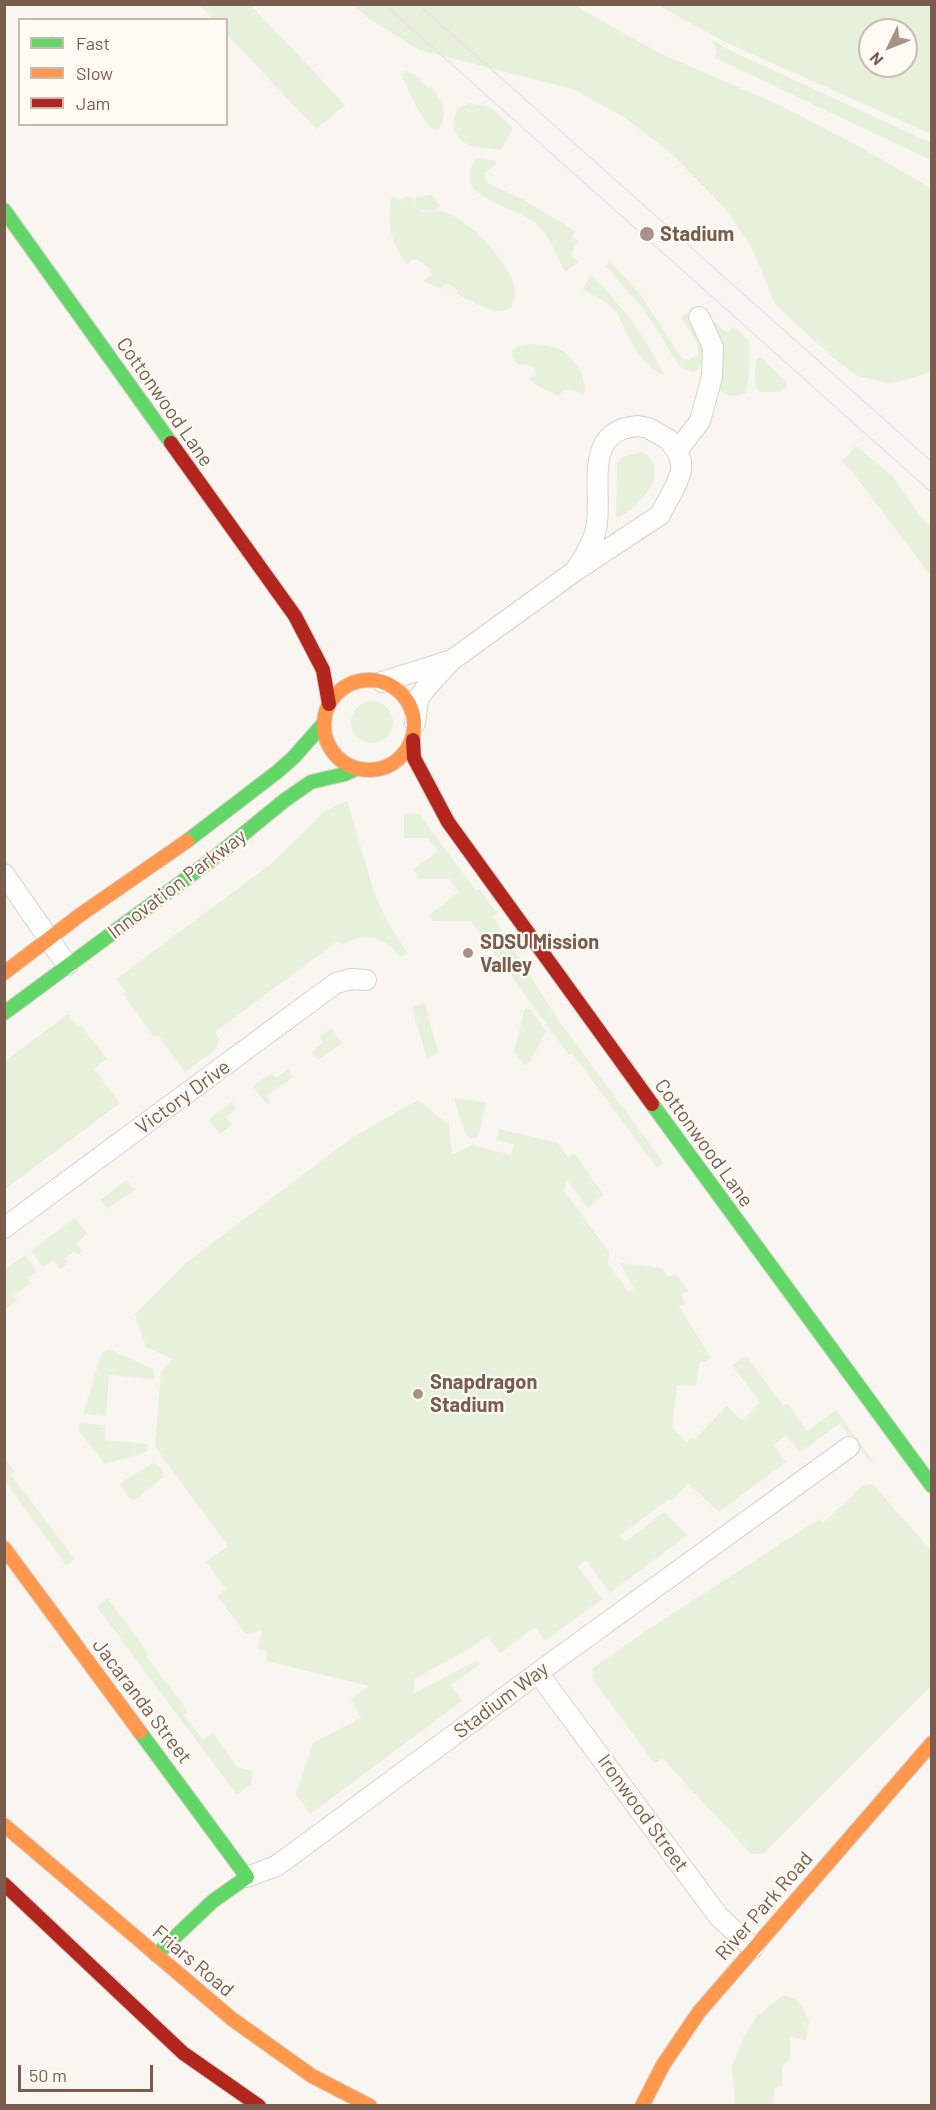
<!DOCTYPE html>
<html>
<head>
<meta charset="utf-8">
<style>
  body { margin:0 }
  #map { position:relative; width:936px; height:2110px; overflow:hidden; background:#f9f5f0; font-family:Barlow,sans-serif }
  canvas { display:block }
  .frame { position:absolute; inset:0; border:6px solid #7a5c4d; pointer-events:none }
  .legend { position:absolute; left:18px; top:18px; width:210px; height:108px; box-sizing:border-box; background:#fffaf3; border:2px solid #cabbb1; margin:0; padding:8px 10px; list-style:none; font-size:18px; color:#7a5c4d }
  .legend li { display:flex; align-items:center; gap:12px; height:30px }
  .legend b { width:30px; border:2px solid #cabbb1 }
  .north { position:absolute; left:858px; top:18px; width:60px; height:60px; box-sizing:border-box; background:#fffaf3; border:2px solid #cabbb1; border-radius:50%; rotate:227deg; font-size:16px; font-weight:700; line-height:24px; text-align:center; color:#7a5c4d }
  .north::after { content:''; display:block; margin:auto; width:21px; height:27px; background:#a69286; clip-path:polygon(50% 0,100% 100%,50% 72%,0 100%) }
  .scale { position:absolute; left:18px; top:2065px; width:135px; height:27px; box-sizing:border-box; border:3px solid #7a5c4d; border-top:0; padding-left:8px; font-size:18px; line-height:21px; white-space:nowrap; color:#7a5c4d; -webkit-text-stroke:4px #fffaf3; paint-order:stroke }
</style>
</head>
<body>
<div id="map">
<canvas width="936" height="2110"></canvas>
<div class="frame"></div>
<ul class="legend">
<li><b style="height:8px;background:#63d668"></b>Fast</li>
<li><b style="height:8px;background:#ff974d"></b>Slow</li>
<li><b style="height:8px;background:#b3261e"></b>Jam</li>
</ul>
<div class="north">N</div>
<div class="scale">50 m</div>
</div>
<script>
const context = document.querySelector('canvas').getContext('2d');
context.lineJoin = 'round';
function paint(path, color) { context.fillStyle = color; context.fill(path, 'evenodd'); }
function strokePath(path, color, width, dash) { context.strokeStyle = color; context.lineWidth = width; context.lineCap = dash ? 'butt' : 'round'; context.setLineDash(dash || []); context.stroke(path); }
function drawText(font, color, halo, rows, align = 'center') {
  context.font = font + ' Barlow,sans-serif'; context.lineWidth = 4.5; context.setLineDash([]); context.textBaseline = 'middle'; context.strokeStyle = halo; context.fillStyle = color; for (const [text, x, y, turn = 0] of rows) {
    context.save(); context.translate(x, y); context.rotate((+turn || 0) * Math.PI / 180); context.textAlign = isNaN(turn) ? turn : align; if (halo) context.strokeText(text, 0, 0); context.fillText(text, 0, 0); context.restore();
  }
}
const green = new Path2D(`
  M199 5H251L345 105 316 129 227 34 226 20 213 19Z
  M354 5H574L657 52 777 104 851 142 931 188V372L891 384 858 376 832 357 775 304 752 248 724 207 672 154 624 117 573 89 419 50 368 18Z
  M658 5H931V134L725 42ZM870 30H906V66H870Z
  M712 39 727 49 931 143V160L715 58 717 51Z
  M406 71 422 79 421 81 429 88 431 86C441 99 449 113 439 129L434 130C418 116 409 90 400 72L402 74Z
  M470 103 490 107 513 128 501 150C492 148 477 148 469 145 455 140 449 121 458 110 461 106 466 105 470 103Z
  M481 158 496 161 495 166 491 167 484 174 487 183 524 200 575 231 572 237 578 241 571 254 578 262 565 272C556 255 549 233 533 221 515 207 448 196 476 160Z
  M431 195 440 206C437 212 427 212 420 209L421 211C428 213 433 211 439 211 445 211 455 217 460 220 479 232 529 282 512 305 509 309 505 311 500 311 489 312 468 299 457 294L458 291 448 283 445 284 442 289 423 281 432 275 430 269 417 259 412 260 407 265C391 244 386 222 392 196L401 201 406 196 414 199 416 204 415 197Z
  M610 262 640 294 679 354 684 359 689 360 698 354C699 341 688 329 681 318L687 313C696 330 718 361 693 372L680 367 645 311 606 266Z
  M590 274C620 303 646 337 664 375 646 367 633 347 625 330 622 324 620 318 617 313 608 301 595 297 583 289Z
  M708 316 727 333 734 327 748 340C751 348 749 385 746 393 740 395 729 398 723 393 715 386 722 370 722 361 723 343 716 331 708 316Z
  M531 344C540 345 550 345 559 349 574 356 590 380 583 396 578 390 569 389 562 391L559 396 536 385 528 377 536 376 535 368 527 364 518 365 512 357V351L518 346Z
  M760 357 788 383 786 389C781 392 778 392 772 392 771 392 762 392 761 392 752 388 755 367 757 359Z
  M856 446 892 476 921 517 931 527V576L856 477 842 461Z
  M642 452C673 469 640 509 618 517L616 515 617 464 623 457Z
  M351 722a21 21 0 1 1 42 0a21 21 0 1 1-42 0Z
  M347 801 374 892 387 921 407 953 401 957C385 937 364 931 342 945L338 941 215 1032 219 1039 216 1048 210 1054 185 1072 158 1035 154 1037 123 994 126 992 116 979 271 864 325 811Z
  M404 813 419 814 476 891 479 889 497 913 493 917 559 1021 664 1163 657 1168 572 1053 569 1055 471 921H433L429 915 459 892 449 879H418V875L413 870 438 851 428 838H404Z
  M425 1003 438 1052 427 1059 412 1007Z
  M525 1008 531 1010 546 1031 530 1062 524 1065 514 1052Z
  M68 1014 78 1027 81 1025 107 1059 94 1069 120 1103 5 1189V1061Z
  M331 1028 342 1043 318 1060 312 1052 323 1043 320 1037Z
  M288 1069 293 1077 266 1096 270 1102 267 1105 253 1086 271 1073 276 1078Z
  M454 1098 486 1102 479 1135 476 1138H470L465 1133Z
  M418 1100 449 1125 452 1155 472 1145 511 1155 514 1144 496 1140 499 1129 558 1143 568 1157 574 1153 604 1195 588 1208 567 1180 564 1191 609 1252 608 1264 629 1292 634 1289 620 1263 662 1268 668 1277 675 1274 689 1291 681 1295 685 1303 679 1306 711 1358 705 1362 700 1361 696 1386 677 1385 672 1427 687 1442 691 1438 694 1440 727 1406 742 1420 760 1402 732 1365 746 1355 783 1406 787 1403 807 1431 836 1410 873 1461 871 1463 840 1423 800 1452 786 1435 774 1445 786 1462 719 1512 688 1483 671 1501 669 1499 619 1536 625 1542 664 1512 687 1535 610 1593 586 1560 578 1567 602 1599 545 1641 535 1627 500 1653 487 1636 471 1648 415 1678 413 1694 478 1660 480 1664 451 1685 462 1701 310 1814 296 1795 313 1743 361 1718 351 1699 369 1686 266 1661 267 1651 257 1649 262 1633 260 1631 246 1634 217 1596 226 1589 206 1562 228 1546 155 1447 161 1372 173 1359 146 1347 135 1314 187 1262 353 1137Z
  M232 1102 236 1109 226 1117 232 1125 220 1134 209 1119Z
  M127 1180 134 1190 107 1209 100 1200Z
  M74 1218 88 1234 76 1243 82 1251 78 1255 75 1251 65 1258 68 1263 60 1269 53 1260 43 1267 31 1251Z
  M25 1255 37 1271 27 1278 30 1283 14 1296 17 1301 5 1310V1270Z
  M109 1349 153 1369 154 1379 109 1375 106 1416 83 1414 102 1352Z
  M80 1423 105 1425V1440L149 1444 147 1451 143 1453 105 1464 79 1431Z
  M4 1458 15 1472 11 1475 75 1559 66 1565 5 1481Z
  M153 1463C159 1465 164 1471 164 1477L134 1500 130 1499 120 1485 121 1483Z
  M872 1484 931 1550V1686L764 1853 751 1854 663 1759 654 1763 592 1678 593 1668 646 1631 819 1519 823 1523 862 1486Z
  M107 1598 149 1654 146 1656 188 1711 184 1715 203 1740 213 1733 237 1767 253 1771 251 1784 237 1795 97 1607Z
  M784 1995 798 2000 809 2021 806 2040 790 2037V2058L782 2066V2086L775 2088 772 2105H735L732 2066 745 2034 757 2016Z`);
const street = new Path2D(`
  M638 426 648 428 668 439 677 451 681 461V471L676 485 660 515 575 571C583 558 593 544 596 529 604 492 580 430 638 426Z
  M677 451 700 421 712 377 713 347 699 317
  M382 682 449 661
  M415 723 418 699 425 689 452 660 575 571
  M4 874 67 965
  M4 1228 336 983 351 979 366 980
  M538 1673 719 1917 753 1948
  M247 1877 276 1866 290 1856 558 1658 849 1447`);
const fast = new Path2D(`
  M4 210 171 443
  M187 841 277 772 293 758 324 723
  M4 1013 214 858 285 800 311 782 345 774 356 769
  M652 1104 932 1486
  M140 1732 247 1877 213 1901 156 1955`);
const slow = new Path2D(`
  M324 725a45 45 0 1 1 90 0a45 45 0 1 1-90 0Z
  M4 973 80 915 187 841
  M4 1548 140 1732
  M4 1825 232 2019 312 2076 370 2106
  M642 2106 663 2065 699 2012 932 1743`);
const jam = new Path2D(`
  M171 443 295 616 323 670 329 704
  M413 740 414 758 448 822 652 1104
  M4 1884 183 2053 259 2106`);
const tram = new Path2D(`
  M384 4 932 493
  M418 4 932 462`);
const markers = [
  [647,234,8,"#a69286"],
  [468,953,6,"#a69286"],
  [418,1394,6,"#a69286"]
];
const poiNames = [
  ["Stadium",660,234],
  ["SDSU Mission",480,942],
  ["Valley",480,965],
  ["Snapdragon",430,1382],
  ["Stadium",430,1405]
];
const streetNames = [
  ["Cottonwood Lane",165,402,55],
  ["Innovation Parkway",177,884,-37],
  ["Victory Drive",183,1097,-36],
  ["Cottonwood Lane",704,1143,54],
  ["Stadium Way",501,1700,-37],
  ["Jacaranda Street",142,1701,53],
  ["Ironwood Street",643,1813,54],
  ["River Park Road",764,1906,-49],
  ["Friars Road",193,1961,40]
];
paint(green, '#e7f0db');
strokePath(street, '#d7d1cb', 22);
strokePath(fast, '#d9d2cb', 16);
strokePath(slow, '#d9d2cb', 16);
strokePath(jam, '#d9d2cb', 16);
strokePath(street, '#fefefd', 20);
strokePath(fast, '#63d668', 14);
strokePath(slow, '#ff974d', 14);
strokePath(jam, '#b3261e', 14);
strokePath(tram, '#e6e3e7', 1.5);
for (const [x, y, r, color] of markers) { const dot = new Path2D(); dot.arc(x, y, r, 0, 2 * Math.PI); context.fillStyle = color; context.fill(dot); strokePath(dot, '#fffaf3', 2); }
drawText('bold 20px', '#7a5c4d', '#fffaf3', poiNames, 'left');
drawText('20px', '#7a5c4d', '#fffaf3', streetNames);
</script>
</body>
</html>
